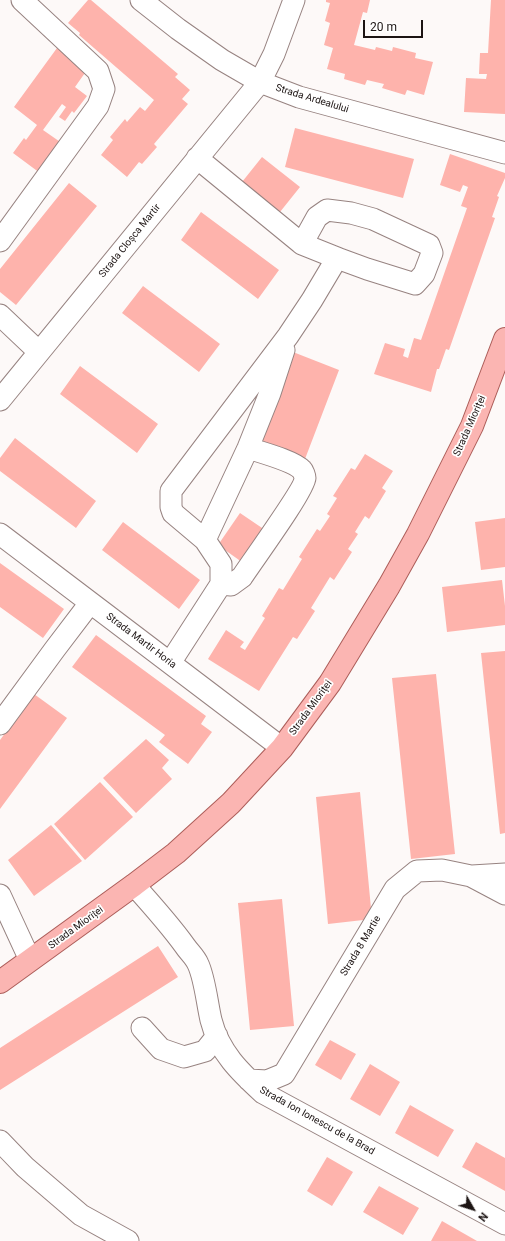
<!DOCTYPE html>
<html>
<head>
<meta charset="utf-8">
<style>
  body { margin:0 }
  #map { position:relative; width:505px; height:1241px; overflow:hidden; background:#fdf9f8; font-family:Roboto,sans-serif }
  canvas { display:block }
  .north { position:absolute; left:453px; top:1189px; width:40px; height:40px; -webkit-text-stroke:3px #fff; paint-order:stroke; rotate:129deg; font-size:11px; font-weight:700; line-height:16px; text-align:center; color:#1c1413 }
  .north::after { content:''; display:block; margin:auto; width:14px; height:18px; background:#1c1413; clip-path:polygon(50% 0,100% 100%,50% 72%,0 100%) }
  .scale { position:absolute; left:363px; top:20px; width:60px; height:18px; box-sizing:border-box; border:2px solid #1c1413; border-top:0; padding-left:5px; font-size:12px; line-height:14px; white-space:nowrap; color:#1c1413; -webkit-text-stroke:3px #fff; paint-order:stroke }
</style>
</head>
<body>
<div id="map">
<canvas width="505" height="1241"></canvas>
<div class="north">N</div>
<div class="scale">20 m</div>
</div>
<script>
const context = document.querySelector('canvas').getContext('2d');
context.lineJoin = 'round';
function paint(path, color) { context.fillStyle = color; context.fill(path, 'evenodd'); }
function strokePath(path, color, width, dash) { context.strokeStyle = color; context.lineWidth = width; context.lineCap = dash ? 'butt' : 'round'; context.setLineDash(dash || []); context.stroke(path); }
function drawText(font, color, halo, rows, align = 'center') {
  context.font = font + ' Roboto,sans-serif'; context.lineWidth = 3.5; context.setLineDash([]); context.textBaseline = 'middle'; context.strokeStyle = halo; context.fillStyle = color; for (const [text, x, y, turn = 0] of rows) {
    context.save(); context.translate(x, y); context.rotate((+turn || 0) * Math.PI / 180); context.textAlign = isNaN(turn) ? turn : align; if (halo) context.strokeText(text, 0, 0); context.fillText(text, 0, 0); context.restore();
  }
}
const building = new Path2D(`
  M88 0H91L178 74 175 77 190 90 182 99 188 104 154 144 157 147 142 164 139 162 127 177 101 155 113 140 110 137 125 119 127 122 140 107 145 111 154 100 79 35 80 33 68 23Z
  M326 0H370L367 13 363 12 354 45 375 50 376 47 392 51 393 47 416 53 415 58 433 62 424 95 407 90 405 95 382 88 384 84 367 80 365 85 344 79 345 74 327 69 333 48 324 45 330 23 325 21 330 3 326 2Z
  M491 0H505V114L464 112 466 78 486 79 487 74H479L480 53H488Z
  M57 48 87 70 75 87 87 96 74 113 72 111 65 121 59 117 66 107 62 104 43 130 66 146 44 176 13 153 24 138 26 140 37 125 14 107Z
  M295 128 414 159 403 198 285 167Z
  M450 154 505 173V178L497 196 499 197 492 217 495 218 449 350 446 349 439 369H437L431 392 374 374 385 343 405 349 403 356 408 358 414 338 421 340 467 208 461 206 468 187 463 185 460 192 440 185Z
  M262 157 300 187 280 212 242 182Z
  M69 183 97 206 16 305 0 292V269Z
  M201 212 279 270 258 299 181 240Z
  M143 286 220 344 199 372 122 313Z
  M293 352 339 370 305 459 259 441Z
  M80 366 158 424 137 453 60 394Z
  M15 438 96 501 76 528 0 471V458Z
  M365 454 393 471 382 488 386 491 369 519 365 516 355 532 358 534 348 549 352 552 334 580 330 577 311 608 315 611 297 639 293 637 259 691 208 659 226 630 244 642 240 647 245 650 265 618 262 616 279 588 283 590 302 559 299 557 317 529 320 531 330 516 327 514 337 498 333 496 351 468 355 470Z
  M240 513 268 532 246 565 218 545Z
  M505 518V567L481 570 475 522Z
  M123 522 200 580 179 609 102 550Z
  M0 563 64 609 43 638 0 607Z
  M502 580 505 606V625L447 632 442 587Z
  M96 635 206 716 201 724 212 732 188 764 159 742 165 735 72 667Z
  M505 651V833L500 834 481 653Z
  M436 674 455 854 411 859 392 678Z
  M34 694 67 718 0 809V740Z
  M146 739 169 760 162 768 172 779 136 813 103 778Z
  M100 782 133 817 85 860 54 824Z
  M360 792 372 919 328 924 316 797Z
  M51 825 82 861 34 896 8 860Z
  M282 899 294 1026 250 1030 238 903Z
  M158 946 178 977 0 1090V1048Z
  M330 1040 356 1054 341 1080 315 1065Z
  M370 1064 400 1082 380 1116 350 1099Z
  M410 1105 454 1130 438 1157 395 1133Z
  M476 1142 505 1158V1191L462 1167Z
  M327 1157 353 1172 332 1206 307 1191Z
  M379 1186 419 1208 403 1235 363 1212Z
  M442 1221 477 1241H431Z`);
const minor = new Path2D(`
  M141 0 178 29 222 60 260 82 299 97 505 153
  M0 241 98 106 104 89 98 71 22 0
  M302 244 317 217 327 210 351 213 373 219 429 245 432 253 424 274 415 284 367 269 337 258
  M0 315 39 352
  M0 400 260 82 274 54 294 0
  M0 534 282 748
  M205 540 248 448 270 393 284 350
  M221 584 231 585 242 577C251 563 305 489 305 478 305 476 303 471 302 470 294 461 260 452 248 448
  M170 663 221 584V564L205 540 173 513 171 507V491L288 336 312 300 337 258 302 244 197 158
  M0 724 55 649 90 603
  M472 876 505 874
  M134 885C152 905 170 925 185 946 189 952 195 957 198 964 205 979 207 1003 211 1020 219 1052 240 1072 263 1093L505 1224
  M0 895 30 960
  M142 1028 161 1049 184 1057 205 1051 217 1036
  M249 1080 267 1081 284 1074 395 889 417 871 442 870 471 876 505 894
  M0 1141 25 1167 81 1215 128 1241`);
const major = new Path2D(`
  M0 982 134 885 176 853 231 803 282 748 330 683 389 586 418 534 472 426 505 339`);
const streetNames = [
  ["Strada Ardealului",312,99,17],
  ["Strada Cloșca Martir",130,241,-51],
  ["Strada Mioriței",470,426,-66],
  ["Strada Martir Horia",141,641,37],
  ["Strada Mioriței",311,708,-54],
  ["Strada Mioriței",76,928,-36],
  ["Strada 8 Martie",361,946,-59],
  ["Strada Ion Ionescu de la Brad",317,1121,29]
];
paint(building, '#feb3ac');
strokePath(minor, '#978381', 23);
strokePath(major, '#ac5d59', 24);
strokePath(minor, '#fff', 21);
strokePath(major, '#fbb5b2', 22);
drawText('10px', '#1c1413', '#fff', streetNames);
</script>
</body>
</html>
